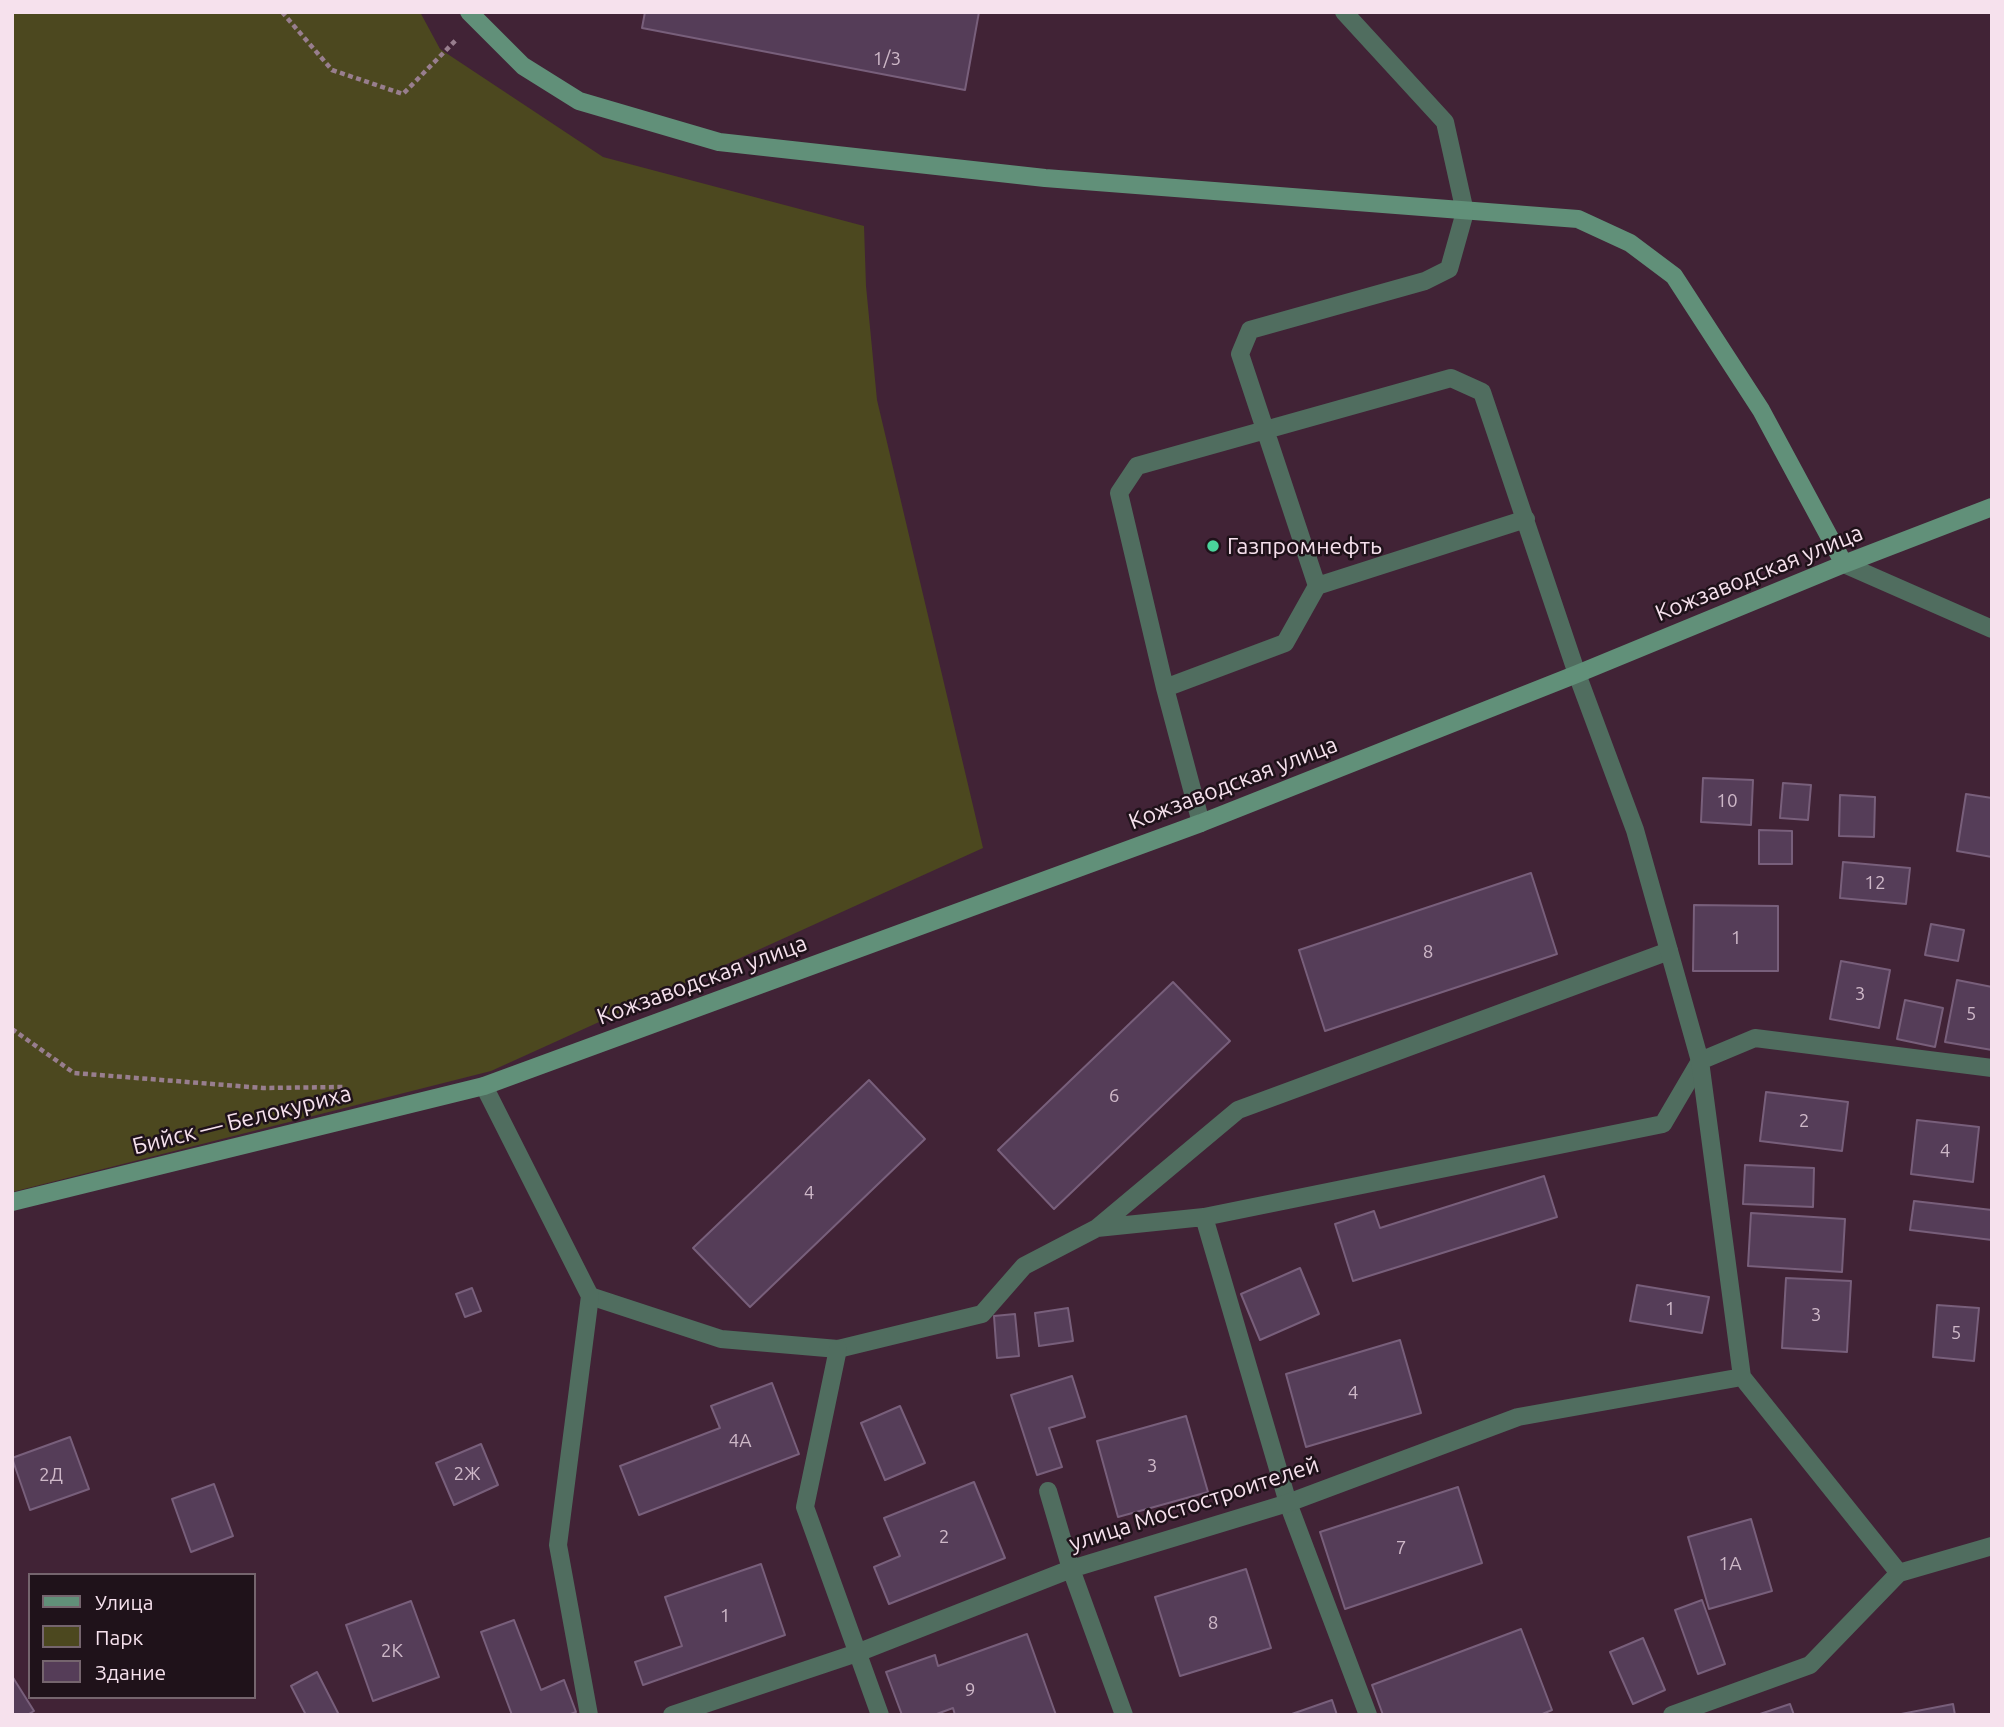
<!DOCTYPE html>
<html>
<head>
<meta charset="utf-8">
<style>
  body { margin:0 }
  #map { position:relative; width:2004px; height:1727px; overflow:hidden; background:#412336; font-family:Ubuntu,sans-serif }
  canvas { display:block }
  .frame { position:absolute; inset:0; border:14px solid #f6e1ed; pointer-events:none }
  .legend { position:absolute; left:28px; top:1573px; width:228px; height:126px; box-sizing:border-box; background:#1f121a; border:2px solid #75656e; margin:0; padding:9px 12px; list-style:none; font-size:21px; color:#f6e1ed }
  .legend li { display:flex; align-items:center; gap:14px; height:35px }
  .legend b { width:35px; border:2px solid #75656e }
</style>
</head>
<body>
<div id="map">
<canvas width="2004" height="1727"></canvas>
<div class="frame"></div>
<ul class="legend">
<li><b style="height:9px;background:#619079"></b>Улица</li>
<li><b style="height:19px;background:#4c481f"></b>Парк</li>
<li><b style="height:19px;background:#553d58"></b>Здание</li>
</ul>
</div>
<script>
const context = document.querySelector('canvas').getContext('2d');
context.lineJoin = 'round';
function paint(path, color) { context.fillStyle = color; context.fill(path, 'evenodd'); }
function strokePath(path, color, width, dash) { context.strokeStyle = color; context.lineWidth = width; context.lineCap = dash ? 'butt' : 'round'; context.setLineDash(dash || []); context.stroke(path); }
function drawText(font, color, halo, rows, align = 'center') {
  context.font = font + ' Ubuntu,sans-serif'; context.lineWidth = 5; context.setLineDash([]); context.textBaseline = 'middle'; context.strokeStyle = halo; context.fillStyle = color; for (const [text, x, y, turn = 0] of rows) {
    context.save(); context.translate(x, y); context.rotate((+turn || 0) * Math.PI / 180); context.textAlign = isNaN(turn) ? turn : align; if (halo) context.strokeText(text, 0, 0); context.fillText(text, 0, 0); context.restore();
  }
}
const green = new Path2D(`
  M12 12H420L440 49 603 157 864 226 866 286 877 400 983 848 491 1071 12 1192Z`);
const building = new Path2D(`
  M645 12H979L965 90 642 28Z
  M1703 778 1753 780 1751 825 1701 822Z
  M1783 783 1811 785 1808 820 1780 818Z
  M1966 794 1992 798V857L1957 851Z
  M1840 795 1875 797 1874 837 1839 836Z
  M1759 830 1792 831V864H1759Z
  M1843 862 1910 868 1906 904 1840 898Z
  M1531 873 1557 954 1325 1031 1299 950Z
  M1694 905 1778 906V971H1693Z
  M1931 924 1964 930 1958 961 1925 955Z
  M1841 961 1890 970 1879 1028 1830 1019Z
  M1957 980 1992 987V1050L1945 1042Z
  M1173 982 1230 1041 1054 1209 998 1150Z
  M1905 1000 1943 1008 1935 1047 1897 1039Z
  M869 1080 925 1139 750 1307 693 1248Z
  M1766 1092 1848 1102 1842 1151 1760 1141Z
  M1917 1120 1979 1127 1973 1182 1911 1174Z
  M1745 1165 1814 1168 1813 1207 1743 1204Z
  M1544 1176 1557 1217 1353 1281 1335 1224 1374 1211 1380 1228Z
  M1914 1201 1992 1210V1240L1910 1230Z
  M1751 1213 1845 1219 1842 1272 1748 1266Z
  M1300 1268 1319 1314 1260 1340 1241 1294Z
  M1786 1278 1851 1281 1847 1352 1782 1348Z
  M1637 1285 1709 1297 1702 1333 1630 1321Z
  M472 1288 481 1311 465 1317 456 1294Z
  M1937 1305 1979 1308 1974 1361 1933 1357Z
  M1068 1308 1073 1341 1039 1346 1035 1313Z
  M1015 1314 1019 1356 997 1358 994 1316Z
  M1400 1340 1421 1413 1306 1447 1286 1374Z
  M1072 1376 1085 1417 1049 1428 1062 1467 1037 1475 1011 1395Z
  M772 1383 799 1454 639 1515 620 1466 720 1428 711 1406Z
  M900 1406 925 1463 885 1480 861 1423Z
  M1186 1416 1208 1492 1118 1517 1097 1441Z
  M70 1437 89 1489 30 1510 12 1458Z
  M481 1444 498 1485 454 1505 436 1463Z
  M974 1482 1005 1558 889 1604 874 1567 900 1556 884 1518Z
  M214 1484 233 1536 191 1552 172 1499Z
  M1458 1487 1482 1563 1345 1609 1320 1532Z
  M1751 1519 1772 1591 1709 1609 1688 1537Z
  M761 1564 785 1635 643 1685 635 1662 682 1646 665 1597Z
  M1246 1569 1271 1648 1180 1676 1155 1597Z
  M1702 1600 1725 1664 1698 1674 1675 1610Z
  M411 1601 439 1677 373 1701 346 1625Z
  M514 1620 541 1690 564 1680 576 1712 568 1715H512L481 1632Z
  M1521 1629 1552 1710 1540 1715H1383L1372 1685Z
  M1027 1634 1056 1715H955L953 1708 934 1715H902L886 1672 935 1655 938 1666Z
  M1643 1638 1665 1690 1633 1704 1610 1652Z
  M317 1672 339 1715H306L291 1686Z
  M12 1676 34 1711 27 1715H12Z
  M1332 1700 1337 1715H1289Z
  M1790 1704 1794 1715H1761L1760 1714Z
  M1953 1704 1955 1715H1896Z`);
const path = new Path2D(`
  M282 12 332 70 403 94 456 40
  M12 1029 74 1073 263 1088 343 1087`);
const lane = new Path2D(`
  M1317 586 1240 354 1250 330 1425 281 1449 269 1465 212 1445 122 1344 12
  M1165 688 1285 643 1317 586 1526 519
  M1201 823 1165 688 1119 493 1137 466 1451 378 1482 392 1577 674
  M1204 1217 1288 1503 1368 1715
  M1097 1228 1204 1217 1663 1124 1700 1061
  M590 1296 721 1339 838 1349 982 1314 1024 1266 1097 1228 1238 1110 1669 951`);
const street = new Path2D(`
  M1844 564 1992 629
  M1577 674 1635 830 1700 1061 1742 1377 1899 1573
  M1700 1061 1755 1038 1992 1068
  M484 1086 590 1296 558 1545 589 1715
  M838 1349 805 1507 880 1715
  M1048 1491 1071 1569 1124 1715
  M672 1715 857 1653 1071 1569 1288 1503 1518 1417 1742 1377
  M1672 1715 1810 1665 1899 1573 1992 1546`);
const secondary = new Path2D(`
  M469 12 523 66 579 101 719 142 1045 178 1578 219 1630 243 1674 276 1761 410 1844 564
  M12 1202 484 1086 1201 823 1577 674 1844 564 1992 507`);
const markers = [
  [1213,546,7,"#4ad49c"]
];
const numberNames = [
  ["1/3",887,59],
  ["10",1727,801],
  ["12",1875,883],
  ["1",1736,938],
  ["8",1428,952],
  ["3",1860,994],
  ["5",1971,1014],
  ["6",1114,1096],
  ["2",1804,1121],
  ["4",1945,1151],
  ["4",809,1193],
  ["1",1670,1309],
  ["3",1816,1315],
  ["5",1956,1333],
  ["4",1353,1393],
  ["4А",740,1441],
  ["3",1152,1466],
  ["2Ж",467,1474],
  ["2Д",51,1475],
  ["2",944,1537],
  ["7",1401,1548],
  ["1А",1730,1564],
  ["1",725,1616],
  ["8",1213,1623],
  ["2К",392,1651],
  ["9",970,1690]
];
const poiNames = [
  ["Газпромнефть",1227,546]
];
const streetNames = [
  ["Кожзаводская улица",1759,573,-22],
  ["Кожзаводская улица",1233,783,-21],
  ["Кожзаводская улица",702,980,-20],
  ["Бийск — Белокуриха",242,1120,-14],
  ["улица Мостостроителей",1194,1504,-18]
];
paint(green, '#4c481f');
paint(building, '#553d58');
strokePath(building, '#785f7b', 2);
strokePath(path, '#987e8e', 4.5, [5, 3.5]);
strokePath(lane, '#506d5f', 18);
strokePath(street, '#506d5f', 18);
strokePath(secondary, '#619079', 18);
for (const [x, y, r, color] of markers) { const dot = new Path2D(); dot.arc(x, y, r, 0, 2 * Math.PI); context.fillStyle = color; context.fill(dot); strokePath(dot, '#1f121a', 2.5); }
drawText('19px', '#ceb8c8', null, numberNames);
drawText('23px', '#f6e1ed', '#1f121a', poiNames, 'left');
drawText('23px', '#f6e1ed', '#1f121a', streetNames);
</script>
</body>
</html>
